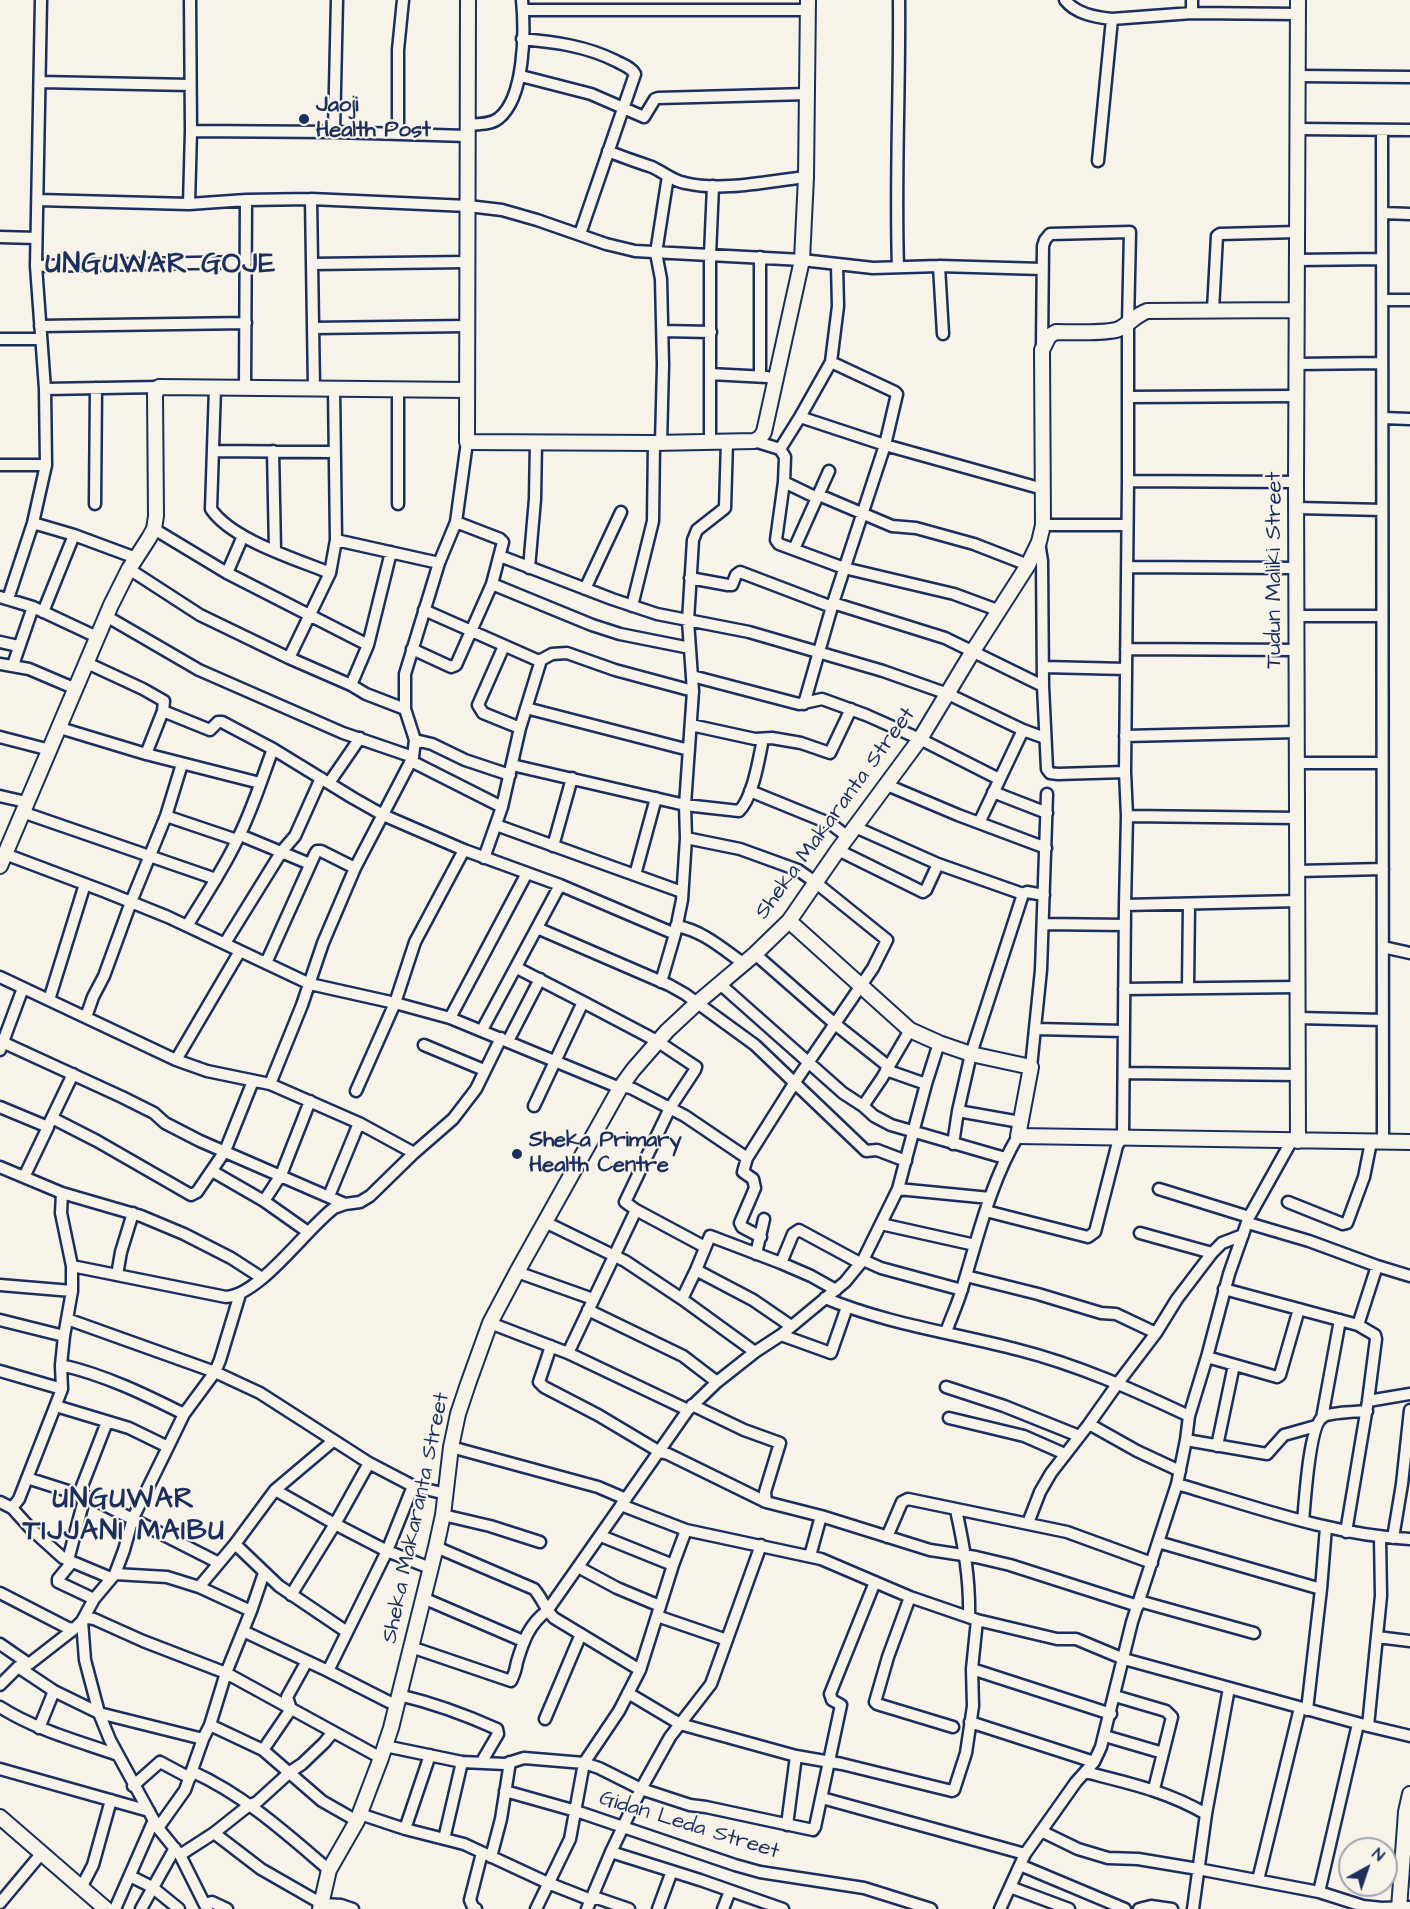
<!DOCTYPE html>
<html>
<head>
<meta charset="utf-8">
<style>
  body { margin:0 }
  #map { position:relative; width:1410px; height:1909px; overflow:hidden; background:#f7f3e8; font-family:"Architects Daughter",sans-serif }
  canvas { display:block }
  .north { position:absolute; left:1338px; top:1837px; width:60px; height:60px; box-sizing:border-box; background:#f7f3e8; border:2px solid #9fa5b1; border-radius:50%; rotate:40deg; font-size:16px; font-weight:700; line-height:24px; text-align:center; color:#1b2f5e }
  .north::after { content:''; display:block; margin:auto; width:21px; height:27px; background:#1b2f5e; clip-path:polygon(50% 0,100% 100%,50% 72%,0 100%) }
</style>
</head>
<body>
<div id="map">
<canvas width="1410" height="1909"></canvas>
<div class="north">N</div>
</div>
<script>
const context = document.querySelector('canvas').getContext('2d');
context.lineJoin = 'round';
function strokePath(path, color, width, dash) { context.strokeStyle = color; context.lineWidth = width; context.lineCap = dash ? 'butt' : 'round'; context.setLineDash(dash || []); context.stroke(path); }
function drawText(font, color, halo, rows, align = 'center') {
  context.font = font + ' "Architects Daughter",sans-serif'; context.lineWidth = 4.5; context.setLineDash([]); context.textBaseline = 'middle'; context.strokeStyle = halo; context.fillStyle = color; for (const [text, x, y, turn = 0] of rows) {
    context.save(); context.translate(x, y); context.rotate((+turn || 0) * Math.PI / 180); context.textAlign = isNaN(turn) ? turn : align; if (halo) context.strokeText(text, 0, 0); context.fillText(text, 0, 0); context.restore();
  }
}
const street = new Path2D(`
  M1065 0C1076 14 1095 17 1112 19
  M523 10H808
  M1192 13V0
  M522 39C555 42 586 46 616 61 623 65 631 67 635 74L580 234
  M521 76 591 94 644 117 655 99 658 98 808 94
  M1298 76 1410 77
  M40 82 190 85
  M467 125C478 124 491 125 499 118 525 97 525 31 522 0
  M1297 129 1410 130
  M1382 130 1383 1142
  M191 131 334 132 467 136
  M334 132 337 0
  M398 133V50L403 0
  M608 151C622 157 637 162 652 167 663 172 673 181 685 183 723 192 768 181 806 177
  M1098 161 1112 19 1192 13 1298 14
  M311 199 314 388
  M38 200 189 204 246 200 311 199 468 206 502 210 537 220 606 244 635 251 802 260 873 268 939 266 1042 269
  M189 204 191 131 190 0
  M1382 213 1410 214
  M0 237 36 238
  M760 257V376
  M1296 260 1382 259
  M312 264 467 262
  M36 266 246 262
  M939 266 943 334
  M898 267C895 178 900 89 899 0
  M1382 300H1410
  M1213 310 1217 236 1220 234 1297 232
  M40 326 246 323
  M313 328 467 326
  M663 331 711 332
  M0 339H41
  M1296 364 1381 363
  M710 374 767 377
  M215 388 211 509C232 540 296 559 330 573
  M245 388 246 200
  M45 389 159 387
  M398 389V504
  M1128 397 1296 396
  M800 417 885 445 1043 489
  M1383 418 1410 419
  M754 441 780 449 785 457 784 482 776 540 779 544 844 568 954 594 1000 611
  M710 442V255L713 186
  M661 443 663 365 661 279 656 253 668 176
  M780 449 800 417 831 362 838 306 837 265
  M213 451 334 452
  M273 451 275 550
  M0 465H46
  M1128 481 1296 482
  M784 482 817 498
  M819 495 892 526 916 528 974 544 1028 565
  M95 504 96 388
  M1297 508 1382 510
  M33 523 74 535 136 558
  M1043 525H1127
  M154 529 227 573 368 645
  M336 540 439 563
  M1039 542 1042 561 1043 686 1047 769 1050 773 1058 774 1125 772
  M794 549 829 471
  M500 556 612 599 657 614 749 632 883 671 948 694 1023 730 1045 738
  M1127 567 1297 568
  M529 568 535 499 536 442
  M129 569 200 615 289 658 351 685 366 694 405 709
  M227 573 243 536
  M690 578 728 585H732L736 575 740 572 832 607
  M492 584 592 625 620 634 690 648
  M585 589 621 512
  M0 597 33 607 97 637
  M8 599 33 523 46 465 45 389 36 266 41 0
  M833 603 945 638 1043 686
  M632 606 653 521 654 443
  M424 610 537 660H541L552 654 567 653 615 670 693 691
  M43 612 74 535
  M106 616 199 670 343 733 413 757
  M1297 616H1382
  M0 642 18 646
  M504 646 478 705 483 713 520 728
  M412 649 451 667 456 665 492 584 503 542 500 539 456 522
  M1126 649 1297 650
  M289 658 330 573 336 540 334 388
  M87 663 143 689 164 701 163 711 146 754
  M0 664 29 669 76 689
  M13 665 33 607
  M1044 667 1126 669
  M692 676 799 704 822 699 866 715 920 739 999 779
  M351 685 368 645 391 552
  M804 704 833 603 885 445 897 394 895 392 831 362
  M526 708 689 750
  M163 711 210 730 218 722H222L273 749 353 798 383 815 464 850 560 885 675 934
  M691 725 755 739 772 738 801 743 830 753 851 709
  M60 728 146 754 260 783
  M1125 736 1297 732
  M0 737 50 750
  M415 740 432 744 465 760 510 775
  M411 761 502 807
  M1297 763H1382
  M512 765 685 805 739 811C753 798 759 758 763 739
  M329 783 360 738
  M887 785 958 815 1046 848
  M750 791 831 824 848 837
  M993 792 1047 813
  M0 796 26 802
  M22 812 216 879
  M166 816 237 840
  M1127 816 1297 818
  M979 823 1023 730
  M496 825 682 892
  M855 827 938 864 1023 894
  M240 835 310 864
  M686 838 740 849 798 870 815 882 887 940 873 968 795 1082 747 1158 743 1172 753 1179 755 1188 740 1223 742 1227 761 1237
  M553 846 572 778
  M464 850 415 942 395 1003 450 1018 620 1088 627 1087 633 1089 685 1116 747 1158
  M838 850 923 892 926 890 938 864
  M5 854 106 892 168 917 310 984 395 1003 356 1091
  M484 858 502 807 520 728 541 660
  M1298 871 1383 869
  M635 875 656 798
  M1125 905 1298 901
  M1043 924 1125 925
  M187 926C205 896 225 867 239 836 253 808 262 778 273 749
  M676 926C702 930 723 949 744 964
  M537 928 669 985 685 994 755 1045 866 1151 877 1150 906 1161
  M225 943 282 851 295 836 321 778
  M1383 947 1410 953
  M755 954 835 1024 888 1066
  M266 963 315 854 317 851H321L355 868
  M517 968 583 1002 534 1106
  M0 977 176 1060 207 1071 270 1084 359 1123 414 1153
  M661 982 675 934 682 900 686 838 685 805 693 691 688 621 693 540 697 530 725 508 727 441
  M720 984 843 1093 863 1106 874 1116 891 1125 1005 1158
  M1188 988 1189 905
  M1124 989 1298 987
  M49 1000 85 884
  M583 1002 657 1041 696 1067 695 1070 670 1108 625 1202 636 1210
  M86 1017 93 997 104 976 131 902 166 816 182 764
  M450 1018 527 873
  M1298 1018 1383 1020
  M1036 1029 1124 1031
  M482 1030 560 885
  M0 1041 122 1097 154 1113 165 1123 200 1141 345 1204
  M508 1041 540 979
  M424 1045 484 1070
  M0 1050 23 988
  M176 1060 240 951
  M1031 1067 1041 970 1047 794
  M886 1070 926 1084
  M1124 1073 1298 1075
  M270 1084 302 1005 323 943 355 868 413 757 415 740 405 709V674L439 563 456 522 467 442
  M863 1106 882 1078 910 1030
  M0 1107 48 1127 24 1177
  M52 1118 97 1141 191 1195 197 1192 225 1151 253 1081
  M1020 1122 958 1111 971 1054 1023 894 1027 892 1044 895
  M49 1124 73 1074
  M953 1144 958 1111
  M0 1167 62 1193 141 1216 184 1234 231 1258 262 1278
  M212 1171 264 1201 308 1232
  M898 1189 926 1084 939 1043
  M1159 1189 1249 1217
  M329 1196 359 1123
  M264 1201 281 1175 310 1101
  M1288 1202 1343 1224 1347 1223 1364 1177 1371 1142
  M986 1211 1088 1237 1095 1232 1117 1146 1123 1136 1125 905 1127 816 1125 772 1128 481V324L1130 232 1050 234 1045 240 1043 246 1042 347
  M545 1222 625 1261 682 1299 755 1352
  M1248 1223 1309 1241 1377 1266 1410 1276
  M881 1224 975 1245
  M1140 1233 1212 1253
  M756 1254 764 1219
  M863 1260 881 1268 962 1290
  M781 1263 793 1234 799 1230 860 1263
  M72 1266 226 1297C260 1295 305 1230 334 1208L345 1204 360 1202 370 1196 414 1153 453 1119 476 1089 501 1038
  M696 1270 753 1300 791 1326
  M517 1272 593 1299
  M117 1275 121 1252 133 1213
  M966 1276 1038 1294 1101 1313 1116 1314 1156 1333
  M0 1285 72 1291
  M1224 1289 1358 1325 1375 1335 1376 1339 1368 1401 1346 1532
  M825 1298C887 1324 954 1333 1019 1350 1078 1365 1134 1390 1189 1416
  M682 1299 696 1270 710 1236 781 1263 811 1276 836 1290
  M588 1310 683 1356 717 1382
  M67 1319 215 1372 260 1393 369 1463 413 1486 446 1494
  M0 1320 64 1336
  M490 1323 568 1353 688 1410
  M1358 1325 1377 1266
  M946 1332C951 1318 958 1303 962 1289 978 1237 990 1183 1018 1136
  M781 1335 831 1353 847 1307
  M551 1346 539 1382 544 1387 598 1415 660 1452 668 1454 766 1502 821 1516 930 1550 976 1557 1010 1565 1138 1606
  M568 1353 636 1210 705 1247
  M1207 1357 1277 1377 1280 1375 1299 1309
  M61 1365C105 1375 144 1394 184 1414
  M0 1371 62 1389
  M946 1387 1004 1406 1079 1436
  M1368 1401 1410 1394
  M692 1405 744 1430 780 1443 765 1492 766 1502
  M56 1406 129 1428 168 1447
  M949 1418 1024 1436 1065 1454
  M1322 1418 1340 1320
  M1089 1424 1137 1451 1180 1471
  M1186 1440 1267 1454 1284 1435 1316 1426
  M1217 1446 1234 1365
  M451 1447 598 1487 626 1499
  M27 1478 93 1499 219 1563
  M1177 1484C1253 1506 1330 1535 1410 1539
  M275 1490 335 1524 387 1551 430 1568
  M79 1494 107 1422
  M0 1502 12 1508 19 1499 62 1389 61 1365 64 1336 72 1291V1266L61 1213 62 1193
  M621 1505 686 1530 821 1559 910 1597 977 1620 1057 1639H1076L1124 1659 1368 1726 1410 1736
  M12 1508 31 1529 63 1558 111 1578
  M956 1510C964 1546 970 1580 969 1617
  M443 1515 490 1526 540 1542
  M1303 1521C1305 1502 1309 1423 1324 1416 1334 1412 1355 1412 1367 1411
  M1028 1523 1040 1492 1051 1473 1089 1424 1118 1383 1156 1333 1177 1299 1212 1253 1222 1243 1243 1235
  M601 1536 673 1565
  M887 1537 902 1502 908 1499 1067 1532 1152 1563
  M1393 1538 1402 1484 1410 1410
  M1158 1542 1321 1589
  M235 1544 279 1586 347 1632
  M436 1547 534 1589C542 1598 545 1609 554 1618L640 1670
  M810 1556 821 1516
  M68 1560 85 1496
  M72 1562 58 1579V1582L94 1599
  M578 1567 617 1588 660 1606
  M115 1574 124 1550 133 1518 168 1447 184 1414 215 1372 220 1360 240 1294
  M199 1587 235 1544 275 1490 333 1441
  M0 1593 68 1628 74 1629
  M291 1595 335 1524 369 1463
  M910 1597 888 1657 875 1702 877 1704 953 1727
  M423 1598 523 1641
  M1139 1601 1254 1633
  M657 1616 727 1640
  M243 1631 328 1671 397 1706
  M1377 1637 1410 1641
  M0 1644 29 1664
  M411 1647 511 1681C514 1675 516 1669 517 1662 523 1642 529 1624 547 1611L688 1410 717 1382 755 1352 781 1335 845 1282 863 1260 898 1189 990 1198
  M18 1667 54 1691 99 1713 203 1739
  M972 1669 1111 1714
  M328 1671 387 1551 413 1486
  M0 1685 18 1667 29 1664 74 1629 82 1621 94 1599 115 1574 167 1577 199 1587 251 1611
  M628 1693 680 1724 796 1756 842 1764 952 1791 954 1790 966 1753 973 1706 972 1669 977 1620
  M399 1695C433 1703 466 1715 497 1729L498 1734 481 1763
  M1115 1696 1166 1711 1172 1717 1154 1789
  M0 1707C36 1730 78 1741 118 1755
  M1307 1710 1321 1589 1326 1527
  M545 1719 581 1634
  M970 1722 1094 1762
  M210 1725 263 1750 322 1801 357 1821
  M1368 1726 1381 1596 1380 1537
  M39 1728 54 1691
  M1105 1736 1163 1753
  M385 1746 462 1762 505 1764 524 1758 584 1763 599 1768 641 1789 690 1805 706 1807 813 1830 815 1827 841 1705 832 1700 830 1694 875 1582
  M263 1750 291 1709 287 1697 307 1661
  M0 1769 149 1811
  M193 1772C244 1795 287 1834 329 1870
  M1085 1772C1128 1783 1167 1791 1206 1814
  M133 1786 160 1762 190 1778
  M505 1791 576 1811 735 1865 760 1872 864 1888 931 1909
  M822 1798 1025 1854
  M360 1814 405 1829 464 1844 548 1883 591 1900 597 1898 629 1909
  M787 1825 796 1756
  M158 1828 185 1790 203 1739 210 1725 226 1673 251 1611 264 1573
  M405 1829 430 1755
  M1041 1831 1078 1849 1108 1858 1138 1859 1198 1869 1319 1892 1363 1906 1382 1908 1410 1907
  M214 1833 261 1869 322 1904 341 1905 353 1909
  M444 1839 462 1762
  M611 1852 700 1880 783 1909
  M180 1855 214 1833 248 1806 257 1802 290 1772 302 1764 324 1743 333 1732
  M491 1857 501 1819 510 1762
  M1020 1865 1125 1909
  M130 1876 152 1887 179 1909
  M1258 1880 1300 1708
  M1010 1887 1069 1909
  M81 1888 93 1865 111 1800
  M1319 1892 1358 1724
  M0 1903 41 1854
  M205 1904 212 1902 227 1909
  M115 1909 154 1820
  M141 1909 175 1848
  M207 1909 180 1855 158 1828 110 1740 99 1713 85 1660 82 1621 87 1618 94 1619 143 1641 226 1673 381 1758
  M476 1909 473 1907 470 1900 482 1853
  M536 1909 570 1839 584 1763 619 1711 640 1670 673 1565 686 1530
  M587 1909 611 1852 641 1789 670 1737 711 1684 761 1545
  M658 1909 672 1871
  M723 1909 730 1891
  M1000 1909 1025 1854 1076 1782 1094 1762 1101 1747 1132 1622 1177 1484 1186 1440 1189 1416 1207 1357 1229 1274 1249 1217 1292 1140
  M1139 1909 1151 1906 1172 1909
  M1193 1909 1206 1814 1229 1688`);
const secondary = new Path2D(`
  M468 0 467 442 654 443 754 441 760 438 764 432 802 260 806 177 808 0
  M0 866 111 605 129 569 149 538 154 529 156 516 155 394 159 387 467 390
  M789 921 910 1030 939 1043 971 1054 1031 1067 1018 1136 1410 1142
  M1298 1141 1296 482 1298 0
  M0 1817 106 1909
  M320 1909 329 1870 357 1821 381 1758 391 1728 436 1547 443 1515 451 1447 458 1414 468 1384 490 1323 517 1272 620 1088 633 1070 667 1031 697 1003 755 954 789 921 838 850 920 739 973 651 1028 565 1039 542 1043 525 1042 350 1049 336 1056 332C1071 332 1106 334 1119 329 1129 324 1136 315 1147 311L1296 310
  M1399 1909 1406 1812 1410 1794`);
const markers = [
  [304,119,6,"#1b2f5e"],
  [517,1154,6,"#1b2f5e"]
];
const poiNames = [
  ["Jaoji",316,106],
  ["Health Post",316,131],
  ["Sheka Primary",529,1141],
  ["Health Centre",529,1166]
];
const streetNames = [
  ["Tudun Maliki Street",1275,570,-90],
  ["Sheka Makaranta Street",836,814,-54],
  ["Sheka Makaranta Street",417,1518,-78],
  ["Gidan Leda Street",689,1826,17]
];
const districtNames = [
  ["UNGUWAR GOJE",161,266],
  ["UNGUWAR",124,1501],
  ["TIJJANI MAIBU",124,1533]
];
strokePath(street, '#1b2f5e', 15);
strokePath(secondary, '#1b2f5e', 18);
strokePath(street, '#f7f3e8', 10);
strokePath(secondary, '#f7f3e8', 14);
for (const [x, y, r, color] of markers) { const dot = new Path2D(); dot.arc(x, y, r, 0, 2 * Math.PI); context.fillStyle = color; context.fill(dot); strokePath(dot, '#f7f3e8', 2); }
drawText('bold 22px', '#1b2f5e', '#f7f3e8', poiNames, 'left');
drawText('22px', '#1b2f5e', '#f7f3e8', streetNames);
context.letterSpacing = '1.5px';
drawText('bold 28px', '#1b2f5e', '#f7f3e8', districtNames);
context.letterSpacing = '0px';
</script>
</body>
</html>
